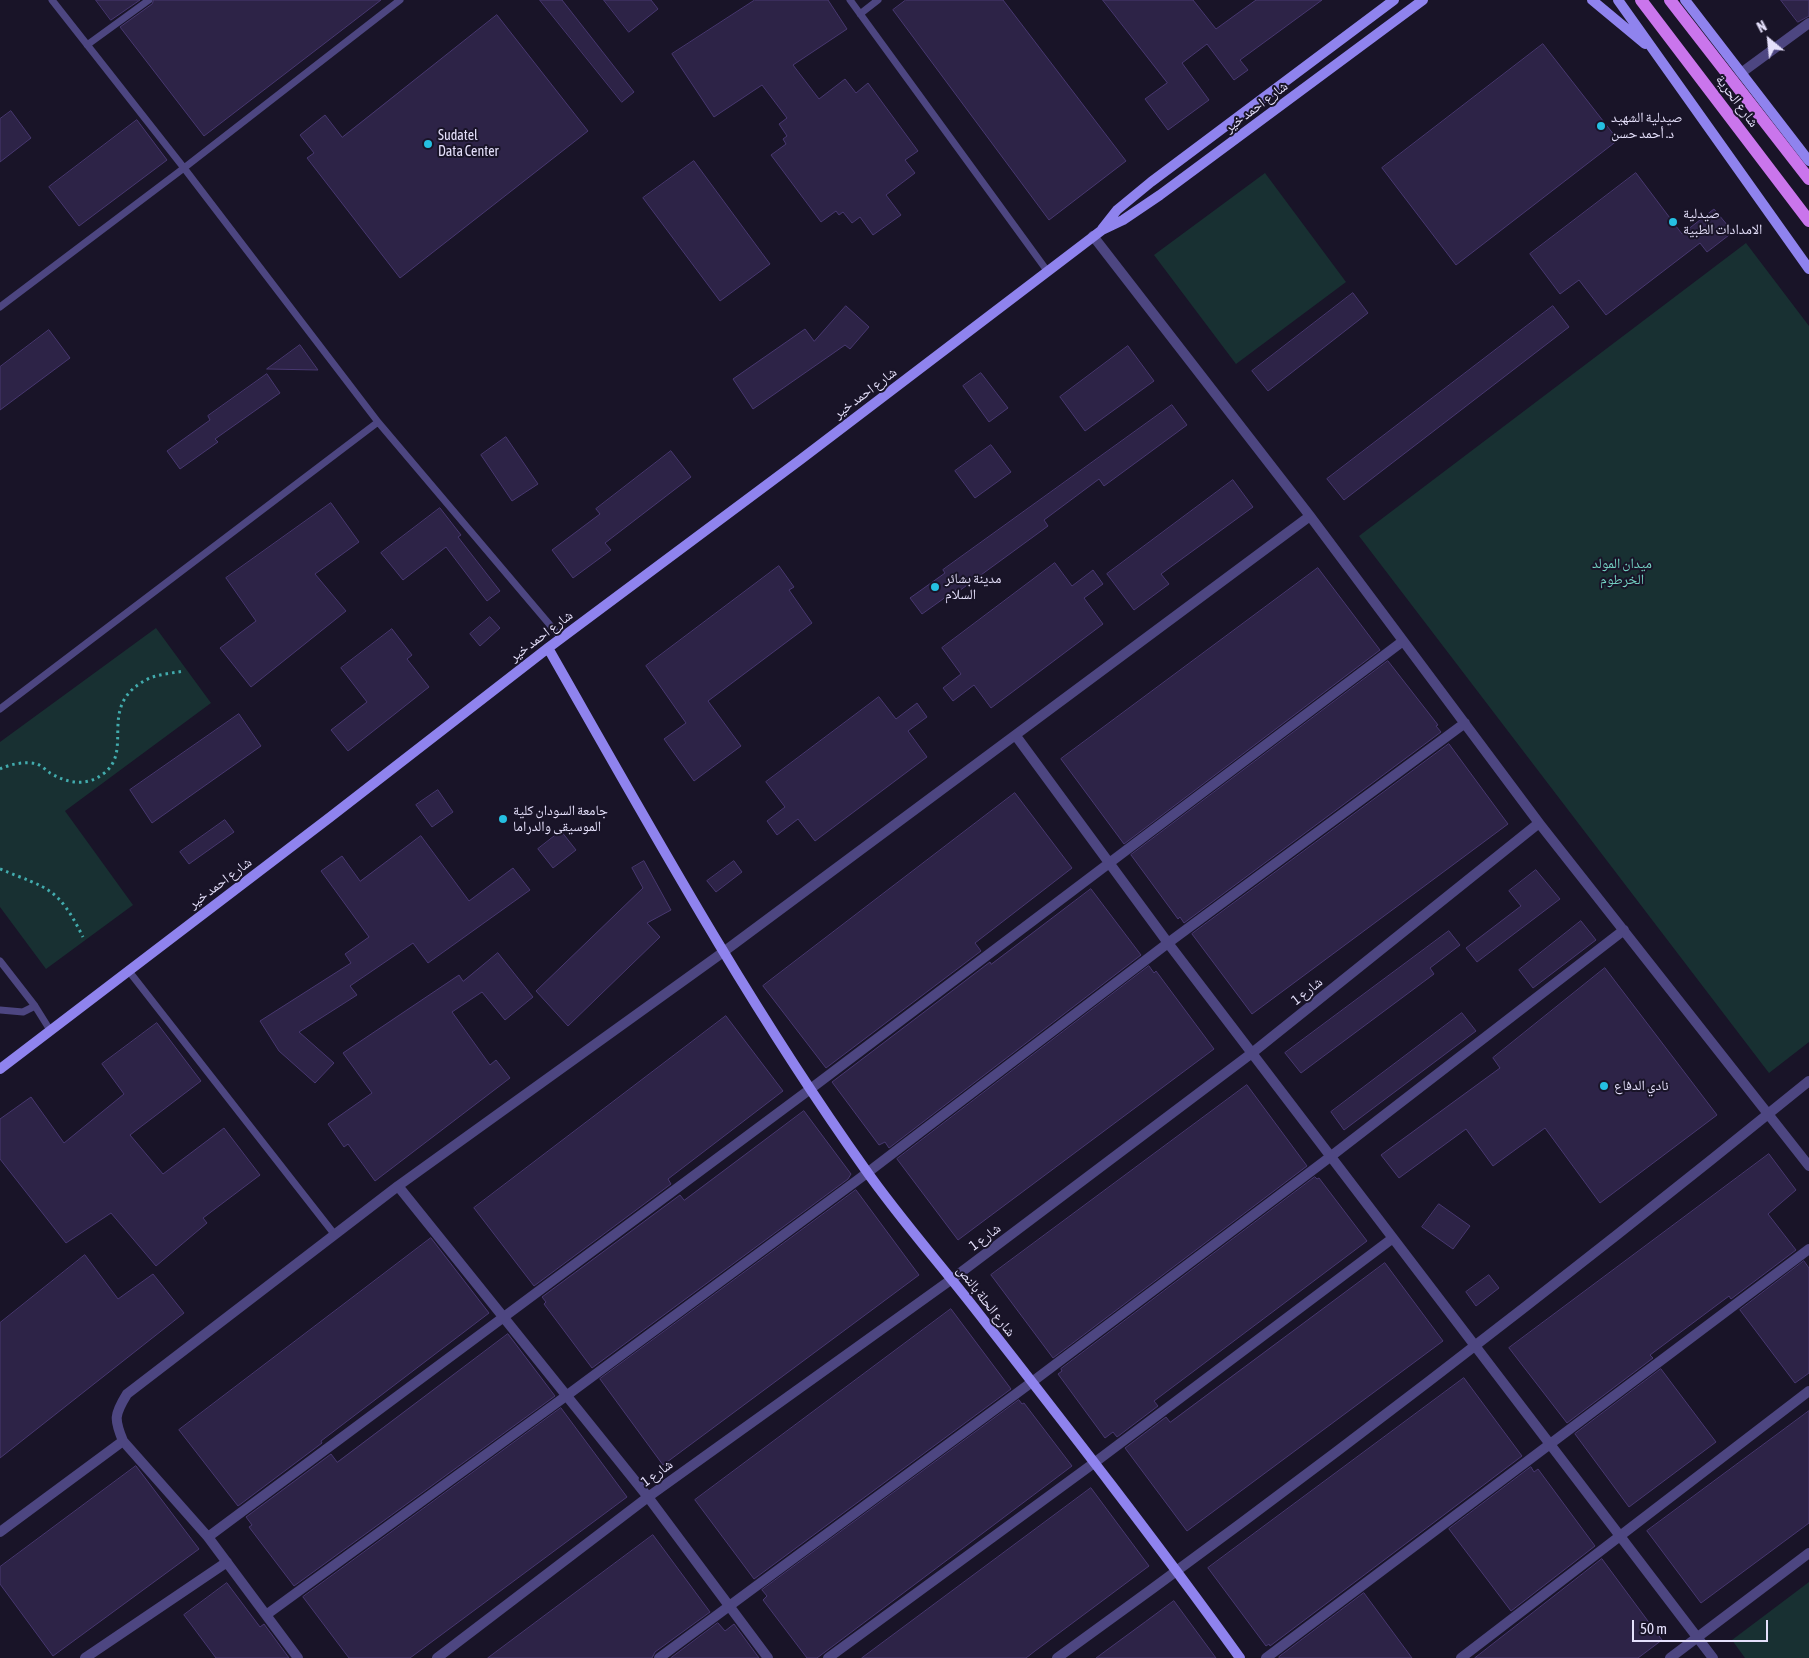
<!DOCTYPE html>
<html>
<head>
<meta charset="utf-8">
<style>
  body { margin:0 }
  #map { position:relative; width:1809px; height:1658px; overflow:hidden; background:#191428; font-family:"Asap Condensed",sans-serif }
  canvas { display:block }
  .north { position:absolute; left:1744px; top:15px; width:50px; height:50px; -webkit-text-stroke:4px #191428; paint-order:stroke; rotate:332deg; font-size:14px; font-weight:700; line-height:20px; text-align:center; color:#e5e0fb }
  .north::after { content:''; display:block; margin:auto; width:18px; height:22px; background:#e5e0fb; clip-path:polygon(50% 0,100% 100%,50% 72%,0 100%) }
  .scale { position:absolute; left:1632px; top:1620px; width:136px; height:22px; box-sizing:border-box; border:2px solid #e5e0fb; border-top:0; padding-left:6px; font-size:15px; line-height:18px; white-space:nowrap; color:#e5e0fb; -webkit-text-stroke:4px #191428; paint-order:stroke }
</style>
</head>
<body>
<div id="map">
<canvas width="1809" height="1658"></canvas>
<div class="north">N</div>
<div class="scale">50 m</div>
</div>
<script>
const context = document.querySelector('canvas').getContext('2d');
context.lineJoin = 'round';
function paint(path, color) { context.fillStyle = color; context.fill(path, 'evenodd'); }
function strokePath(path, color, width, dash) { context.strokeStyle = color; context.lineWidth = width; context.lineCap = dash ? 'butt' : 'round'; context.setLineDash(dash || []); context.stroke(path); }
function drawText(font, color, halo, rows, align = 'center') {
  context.font = font + ' "Asap Condensed","Noto Naskh Arabic",sans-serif'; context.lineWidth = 4; context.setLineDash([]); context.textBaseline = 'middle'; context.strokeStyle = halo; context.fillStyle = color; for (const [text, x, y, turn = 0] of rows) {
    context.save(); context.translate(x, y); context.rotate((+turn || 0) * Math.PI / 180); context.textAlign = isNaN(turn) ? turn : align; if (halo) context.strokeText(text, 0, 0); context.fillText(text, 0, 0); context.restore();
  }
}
const green = new Path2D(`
  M1265 173 1346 282 1236 364 1154 255Z
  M1746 243 1809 326V1042L1769 1073 1359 536Z
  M156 628 211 703 65 811 133 905 46 969 0 907V742Z
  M1809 1582V1658H1745L1732 1640Z`);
const building = new Path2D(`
  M96 0H140L111 20Z
  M154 0H381L204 136 120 27 152 4Z
  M540 0H562L634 92 622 102Z
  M604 0H651L658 9 629 32Z
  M755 0H828L847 29 793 65 819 99 845 79 856 93 868 83 918 151 905 160 915 173 886 195 901 215 873 235 860 217 852 223 843 212 839 215 836 211 821 222 771 155 786 144 783 139 787 136 779 124 787 118 762 85 714 117 672 54Z
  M906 0H1003L1126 161 1049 220 893 10Z
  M1103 0H1193L1216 29 1256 0H1322L1240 60 1248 70 1234 80 1207 44 1182 63 1209 100 1168 130 1145 99 1167 83Z
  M1781 0H1809V16L1798 22Z
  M497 15 588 131 400 278 307 158 314 153 300 135 325 115 342 137Z
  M1543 44 1618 140 1456 265 1382 168Z
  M11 111 31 138 0 162V119Z
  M137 120 167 160 79 226 49 187Z
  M694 161 770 264 720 301 643 198Z
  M1636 173 1682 234 1714 209 1733 232 1707 252 1700 243 1606 315 1579 280 1560 294 1530 254Z
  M1353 293 1368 313 1268 391 1252 371Z
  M846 306 869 327 850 349 845 345 753 409 733 379 805 329 814 341Z
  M1553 306 1569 327 1344 500 1327 479Z
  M49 330 70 358 0 410V367Z
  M300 345 318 370 267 369Z
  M1128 346 1154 381 1085 431 1060 397Z
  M981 373 1008 408 989 422 963 386Z
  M267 374 280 393 215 439 218 442 180 469 167 451 210 420 208 416Z
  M1172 405 1187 425 1104 486 1099 479 1044 520 1048 526 959 591 957 589 922 614 910 598 945 573 943 570Z
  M506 437 538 484 512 501 481 455Z
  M991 445 1011 472 975 498 955 471Z
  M671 451 691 477 605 543 611 550 573 578 552 550 600 514 596 509Z
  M1233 480 1253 507 1161 574 1169 584 1134 610 1107 574Z
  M331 503 359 542 315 574 346 611 251 687 220 648 256 621 226 578Z
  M440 508 461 535 458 537 500 591 487 601 446 547 403 580 381 553Z
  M1055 563 1072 586 1093 570 1103 584 1084 598 1103 624 991 708 974 685 953 701 943 688 961 674 942 648Z
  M779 566 794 587 789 590 812 623 708 701 741 746 694 781 664 739 686 723 646 666Z
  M1318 568 1380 650 1124 844 1061 759Z
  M490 617 500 628 480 646 470 634Z
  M392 629 412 655 407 659 429 687 348 751 331 730 367 702 341 668Z
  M1388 661 1438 725 1436 726 1441 732 1184 923 1180 917 1178 919 1131 855Z
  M879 697 896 719 917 703 927 717 908 731 927 757 815 841 798 819 777 835 767 821 785 807 766 782Z
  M239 714 261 746 152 823 130 790Z
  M1449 744 1508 824 1252 1014 1192 934Z
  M438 790 453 812 432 827 416 805Z
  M1015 793 1072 868 975 943 981 951 826 1068 763 986Z
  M225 820 234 832 189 864 180 852Z
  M561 831 576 850 553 868 538 849Z
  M421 836 469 901 513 868 530 890 428 963 413 943 350 986 357 995 299 1032 334 1063 315 1083 279 1051 260 1021 351 963 345 954 369 937 321 871 342 856 360 881Z
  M644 861 671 910 647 923 660 937 568 1026 536 991 643 888 632 868Z
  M734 861 742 872 716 892 707 881Z
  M1536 870 1560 899 1477 962 1466 948 1521 906 1509 891Z
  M1091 889 1141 955 889 1148 885 1142 879 1145 832 1082 990 962 991 964Z
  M1581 921 1596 940 1533 988 1519 970Z
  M1449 931 1460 945 1430 968 1434 974 1301 1073 1285 1053Z
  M498 953 533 997 505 1020 482 992 452 1012 490 1065 496 1060 510 1078 375 1181 348 1144 344 1147 328 1124 372 1093 343 1053 459 975 463 981Z
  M1149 966 1154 973 1156 971 1214 1049 958 1240 897 1159Z
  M1605 968 1717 1115 1600 1203 1545 1128 1493 1166 1466 1129 1399 1178 1381 1155 1500 1068 1493 1058Z
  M1462 1013 1476 1031 1344 1130 1331 1112Z
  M726 1016 783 1091 668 1179 671 1184 534 1286 474 1208Z
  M157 1023 201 1081 130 1135 163 1174 224 1128 260 1175 203 1218 207 1223 156 1266 111 1213 66 1243 0 1159V1119L31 1097 64 1143 124 1094 102 1064Z
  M1247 1085 1307 1166 1053 1358 991 1275Z
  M804 1111 851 1174 848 1179 592 1368 544 1304 546 1302 542 1297 680 1195 684 1200Z
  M1769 1154 1796 1190 1768 1214 1796 1250 1731 1299 1729 1296 1650 1355 1653 1358 1567 1423 1509 1348Z
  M1315 1177 1317 1179 1319 1178 1367 1241 1154 1401 1158 1406 1117 1437 1113 1432 1105 1438 1058 1374 1062 1371 1061 1369Z
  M856 1190 919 1275 663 1465 600 1379Z
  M1439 1204 1470 1226 1453 1249 1422 1227Z
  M431 1238 489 1313 321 1441 322 1443 238 1506 179 1430Z
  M85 1255 118 1299 153 1274 184 1313 0 1458V1323Z
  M1804 1261 1809 1268V1373L1795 1383 1740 1310Z
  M1385 1263 1443 1341 1187 1531 1125 1448 1166 1417 1170 1422Z
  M1489 1275 1499 1288 1476 1306 1466 1292Z
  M951 1309 1011 1389 754 1579 695 1500Z
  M508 1334 555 1396 294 1586 249 1527 252 1525 246 1517 331 1454 337 1462Z
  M1661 1369 1716 1442 1629 1507 1575 1434Z
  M1464 1378 1522 1456 1270 1646 1269 1644 1266 1646 1208 1568Z
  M1019 1400 1022 1404 1024 1403 1072 1466 817 1658H807L763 1600 767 1596 762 1590Z
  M561 1408 627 1497 410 1658H349L303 1597Z
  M1809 1411V1523L1701 1603 1647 1531Z
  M136 1466 199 1549 53 1656 0 1584V1567Z
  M1531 1467 1534 1472 1538 1469 1595 1546 1511 1611 1449 1529Z
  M1091 1488 1149 1566 1035 1651 1026 1658H862Z
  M653 1535 710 1612 655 1652 652 1658H488Z
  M1602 1559 1662 1640 1638 1658H1475Z
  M227 1583 260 1627 264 1624 289 1658H216L184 1615Z
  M1364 1593 1412 1658H1279V1657Z
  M1174 1601 1216 1658H1096L1145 1622Z
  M718 1623 725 1631 734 1624 759 1658H671Z`);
const path = new Path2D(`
  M0 769C10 764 26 761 37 764 42 766 46 770 50 773 67 783 86 787 103 774 136 750 94 704 150 678 160 674 173 673 184 671
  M0 869C49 889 58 887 83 937`);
const lane = new Path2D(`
  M52 0 184 168 378 422 561 638
  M850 0 1048 272
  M860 14 878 0
  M87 45 149 0
  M0 307 184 168 400 0
  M0 709 378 422
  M0 961 35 1006 50 1030
  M128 970 335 1235
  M0 1010 23 1012 35 1006`);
const street = new Path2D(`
  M1741 73 1809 23
  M1093 236 1310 516 1539 823 1809 1166
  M1016 736 1168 943 1713 1658
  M398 1186 648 1497 768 1658
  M123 1441 208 1537 298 1658
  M0 1532 123 1441C114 1419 114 1415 127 1394L398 1186 722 953 1310 516
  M208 1537 809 1090 1403 641
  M266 1615 566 1396 867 1173 1168 943 1465 723
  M85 1658 227 1562
  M437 1658 648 1497 952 1279 1252 1053 1539 823
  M659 1658 1032 1382 1330 1157 1624 930
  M828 1658 1094 1463 1393 1238
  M1057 1658C1314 1473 1564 1280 1809 1081
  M1266 1658 1809 1249
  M1461 1658 1809 1391
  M1670 1658 1809 1553`);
const secondary = new Path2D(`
  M1592 0 1645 44
  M1618 0 1809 269
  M1685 0 1809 161
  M1102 229 1117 210 1151 182 1394 0
  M548 648C649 825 747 1003 865 1169 900 1219 942 1266 979 1314 1068 1428 1156 1541 1240 1658
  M0 1069 329 818 548 648 800 460 1102 230 1123 220 1160 195 1423 0`);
const primary = new Path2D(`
  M1641 0 1809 221
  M1670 0 1809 179`);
const markers = [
  [1601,126,5,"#25bfe1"],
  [428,144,5,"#25bfe1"],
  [1673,222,5,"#25bfe1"],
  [935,587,5,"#25bfe1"],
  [503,819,5,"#25bfe1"],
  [1604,1086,5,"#25bfe1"]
];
const streetNames = [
  ["شارع الحرية",1737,101,53],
  ["شارع احمد خير",1256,107,-37],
  ["شارع احمد خير",865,393,-37],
  ["شارع احمد خير",541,636,-37],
  ["شارع احمد خير",220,883,-37],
  ["شارع 1",1307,991,-39],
  ["شارع 1",985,1237,-37],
  ["شارع الحلة بالنص",986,1301,52],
  ["شارع 1",657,1473,-36]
];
const poiNames = [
  ["صيدلية الشهيد",1611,118],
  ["د. أحمد حسن",1611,134],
  ["Sudatel",438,136],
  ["Data Center",438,152],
  ["صيدلية",1683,214],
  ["الامدادات الطبية",1683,230],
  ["مدينة بشائر",945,579],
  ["السلام",945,595],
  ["جامعة السودان كلية",513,811],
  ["الموسيقى والدراما",513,827],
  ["نادي الدفاع",1614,1086]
];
const parkNames = [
  ["ميدان المولد",1622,564],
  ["الخرطوم",1622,580]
];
paint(green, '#183032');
paint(building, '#2d2347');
strokePath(building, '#483870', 1);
strokePath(path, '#42abad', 3, [2.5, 4]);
strokePath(lane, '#4d4681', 7);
strokePath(street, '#4d4681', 10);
strokePath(secondary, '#8f83ee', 10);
strokePath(primary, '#ca75ec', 12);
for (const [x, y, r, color] of markers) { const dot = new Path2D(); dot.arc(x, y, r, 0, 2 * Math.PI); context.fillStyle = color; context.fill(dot); strokePath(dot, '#191428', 2); }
drawText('14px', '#e5e0fb', '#191428', streetNames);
drawText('14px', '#e5e0fb', '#191428', poiNames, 'left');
drawText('14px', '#74d2c3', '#191428', parkNames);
</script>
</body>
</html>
